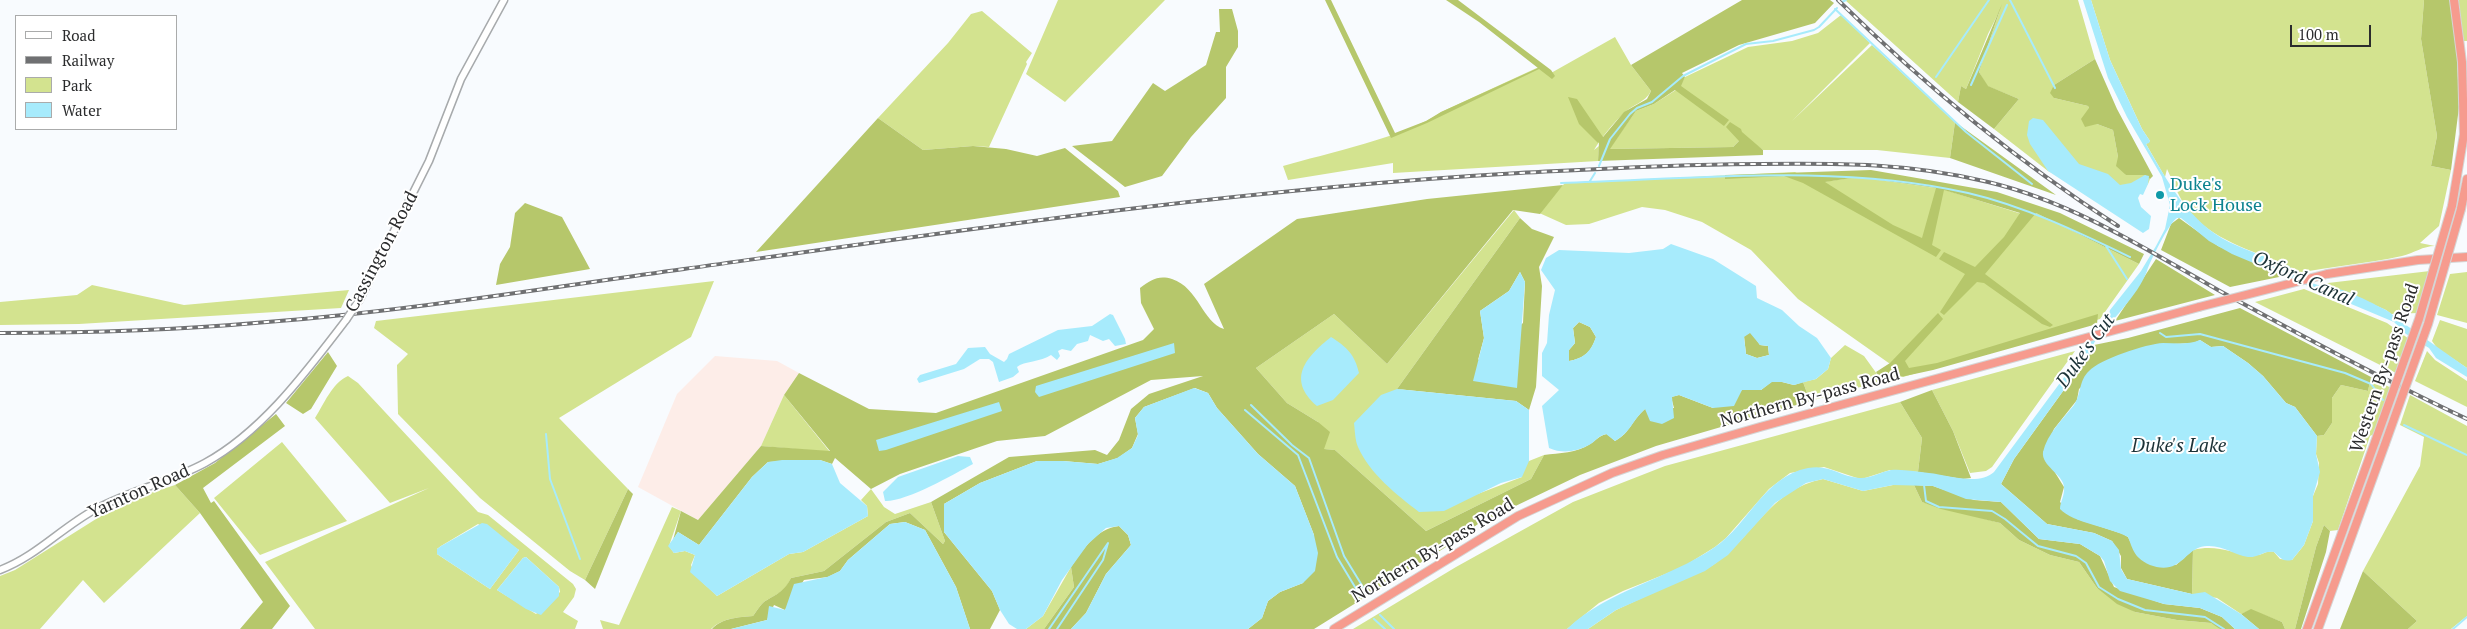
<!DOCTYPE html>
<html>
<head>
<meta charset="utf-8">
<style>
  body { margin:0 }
  #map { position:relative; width:2467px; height:629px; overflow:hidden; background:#f8fbfe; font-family:"PT Serif",serif }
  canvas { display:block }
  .legend { position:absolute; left:15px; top:15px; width:162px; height:115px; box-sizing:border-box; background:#fff; border:1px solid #aaabab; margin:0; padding:6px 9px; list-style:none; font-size:15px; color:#2b2c2d }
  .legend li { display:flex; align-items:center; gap:10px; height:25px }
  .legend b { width:25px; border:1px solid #aaabab }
  .scale { position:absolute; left:2290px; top:25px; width:81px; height:22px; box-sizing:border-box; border:2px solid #2b2c2d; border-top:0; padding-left:6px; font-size:15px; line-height:18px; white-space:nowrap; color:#2b2c2d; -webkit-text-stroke:4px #fff; paint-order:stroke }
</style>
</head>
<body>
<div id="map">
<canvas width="2467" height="629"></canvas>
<ul class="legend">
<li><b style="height:6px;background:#fff"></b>Road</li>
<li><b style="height:6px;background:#6f7072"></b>Railway</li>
<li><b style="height:14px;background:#d3e38f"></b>Park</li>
<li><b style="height:14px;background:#a7ebfc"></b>Water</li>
</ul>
<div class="scale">100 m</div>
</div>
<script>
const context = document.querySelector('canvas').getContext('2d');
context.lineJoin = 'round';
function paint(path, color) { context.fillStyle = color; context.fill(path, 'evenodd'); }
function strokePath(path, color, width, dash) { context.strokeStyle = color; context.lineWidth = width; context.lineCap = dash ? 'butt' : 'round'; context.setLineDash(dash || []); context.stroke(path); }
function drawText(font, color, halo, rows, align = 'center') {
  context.font = font + ' "PT Serif",serif'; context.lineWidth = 4; context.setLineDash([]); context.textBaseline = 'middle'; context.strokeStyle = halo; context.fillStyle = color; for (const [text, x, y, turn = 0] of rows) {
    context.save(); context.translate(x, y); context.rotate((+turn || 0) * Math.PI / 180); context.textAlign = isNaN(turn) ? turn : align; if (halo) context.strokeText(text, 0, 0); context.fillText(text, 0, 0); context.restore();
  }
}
const industrial = new Path2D(`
  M715 356 777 361 799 373 784 395 761 446 698 520 638 487 677 394Z`);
const green = new Path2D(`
  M1058 0H1165L1065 102 1026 74Z
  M1845 0H2078L2095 59 2054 85V98L2088 106 2097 124 2113 130 2118 157 2126 175H2145L2150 179 2148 184 2118 203 2048 171 1994 129 2019 99 1987 86 1979 72 2000 10 1988 34 1966 89 1961 86 1958 102Z
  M2091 0H2424L2421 39 2437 136 2431 166 2451 170 2439 226 2420 243 2435 246C2423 246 2414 253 2402 256 2367 264 2330 266 2294 274L2289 266C2254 251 2209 240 2186 207 2178 196 2173 181 2167 169L2165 177 2146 144 2150 141 2142 129 2110 60Z
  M2457 0H2467V41H2463Z
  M982 11 1032 53 1026 62 1027 64 989 147 973 146 923 150 878 118 948 43 971 14Z
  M1841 15 1870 43 1792 121 1872 45 1955 122 1950 158 1877 150H1763L1742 135 1743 137 1733 147 1609 149 1636 111 1654 104 1679 88 1685 77 1748 47 1792 41 1818 33Z
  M1615 37 1631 65 1651 91C1645 103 1633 104 1624 113 1613 123 1602 137 1594 150L1599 146 1598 161 1393 173V163L1288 180 1283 166C1324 154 1409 136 1441 112L1541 66 1551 73Z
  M1795 172 1815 183 1858 177 1942 189 2025 215 2036 213 2139 264 2100 319 1903 377 1893 366 1798 299 1751 250 1702 222 1665 210 1642 207 1589 224 1566 225 1537 212 1565 183Z
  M1514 210 1520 218 1397 389 1529 410V461L1544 455 1531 479 1426 531 1335 450 1323 449 1318 422 1287 403 1256 368 1334 314 1387 364ZM1402 419 1522 477 1475 495Z
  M2430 271 2418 313 2391 314 2386 310 2349 294 2320 286 2328 283Z
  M2467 272V323L2437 315 2450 274Z
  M714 281 691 337 559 418 628 489 585 580 570 571 480 498 398 414 397 365 408 354 374 328 376 321Z
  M92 285 184 305 349 290 341 308 79 324 0 325V302L77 295Z
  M2304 289 2387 323 2409 339 2396 373 2255 302Z
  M2440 320 2467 329V368L2437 348 2432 341Z
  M1845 345 1864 356 1882 381 1810 401 1803 382 1816 379 1828 369 1831 358Z
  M2075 351 1992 467 1986 471 1970 473 1953 431 1932 390Z
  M2427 351 2435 360 2467 381V407L2415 381Z
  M348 376 358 383 478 512 488 515 573 584 576 589 574 597 563 612 578 621 575 629H315L265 562 429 488 390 503 315 418C324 404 332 383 348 376ZM478 524 519 550 490 589 437 554V549L441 546ZM526 557 559 587 560 592 536 614 497 590 523 558Z
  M2371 377 2391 388 2374 434 2370 436 2338 530 2330 531 2324 525 2316 547 2295 629H2285L2282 622 2251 610 2241 614 2217 598 2192 594 2193 550C2218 544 2231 554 2255 555 2262 556 2266 550 2274 552L2280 559 2292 560 2304 545 2313 521V496L2318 484 2319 463 2316 454 2317 436 2324 435 2332 423V398L2341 385 2368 391Z
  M784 395 830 452 761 446Z
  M2410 395 2467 426V616L2451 629H2408L2417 621 2363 571 2420 466 2424 437 2400 425Z
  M1900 402 1922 438 1918 472 1890 470 1865 478H1857L1824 467 1790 473 1769 489 1726 538 1715 547 1683 567 1623 591 1599 603 1567 629H1353L1456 567 1573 502 1665 466Z
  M282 442 347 521 260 555 214 498Z
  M1823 479 1863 491 1893 485H1914L1922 502 2000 523 2019 540 2050 555 2079 562 2097 588 2135 612 2177 620 2211 623 2218 626 2220 629H1588L1616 610 1713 565C1752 538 1772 488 1823 479Z
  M175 485 200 513 104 603 83 580 40 629H0V576L15 570 123 502Z
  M871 489 884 507 895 514 931 502 945 541 943 544 910 513 886 522 824 571 791 578C785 591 779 593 767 600 761 603 757 611 753 616 739 617 722 618 711 629H603L600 620 619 625 672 507 681 511 669 546 674 553 685 551 695 555 691 565C697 581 706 584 717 596L789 554 803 552 868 516 867 506 861 500Z
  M1071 567 1074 587 1044 629H1026L1043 616Z`);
const forest = new Path2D(`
  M1325 0H1331L1395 133 1426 121 1441 112 1538 68 1479 22 1446 0H1458L1551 70 1555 76 1552 79 1539 69 1427 123 1391 138Z
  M1742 0H1830L1834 3 1815 23 1739 45 1682 73 1685 77 1681 86 1729 120 1724 126 1675 90 1654 104 1636 111 1610 149 1733 147 1739 141 1726 127 1730 122 1741 129 1742 132 1763 150V155L1598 161 1599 142 1598 143 1579 124 1568 97 1577 99 1603 137 1624 112 1647 99 1651 91 1631 65Z
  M2424 0H2450L2457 53 2459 107 2451 170 2431 166 2437 136 2421 39Z
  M2002 4 1979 72 1988 86 2019 99 1994 129 1958 102 1961 86 1966 89Z
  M1219 9H1232L1238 31V47L1226 67V98L1191 137 1162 176 1125 187 1072 146 1112 141 1153 83 1165 91 1206 65 1216 32H1220Z
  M2095 59 2117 109 2153 176 2150 179 2145 175H2126L2116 166 2118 157 2113 130 2097 124 2085 127 2081 119 2089 108 2088 106 2054 98 2050 93 2054 85Z
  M878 118 923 150 973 146 1006 149 1037 156 1065 148 1118 191 1120 197 756 252Z
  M1955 122 2056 195 1950 158Z
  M1871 170 1997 192 2060 213 2144 254 2139 264 2036 213 1985 274 2053 325 2050 327 2042 324 1984 283 1977 282 1944 315 1940 312 1965 274 1939 259 1944 252 1975 267 2004 237 2020 213 1944 190 1932 245 1941 250 1936 257 1803 183 1784 176 1725 179V175ZM1858 177 1936 188 1922 238 1893 225 1825 182Z
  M1563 185 1540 214 1513 210 1387 364 1334 314 1256 368 1287 403 1318 422 1330 432 1324 449 1335 450 1426 531 1531 479 1544 455C1559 453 1577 453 1590 444 1597 440 1598 436 1607 434L1615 441C1631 432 1631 421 1645 409L1674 408 1671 397 1679 395 1713 408 1742 390H1761L1771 382H1782L1794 385 1803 382 1810 401 1656 446 1580 475 1478 524 1446 547 1314 629H1248L1262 618 1268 601 1280 592 1303 583 1314 535 1295 486 1258 454 1217 408 1208 393 1195 388 1144 407 1135 418 1138 434 1132 448 1118 458 1098 464 1063 461H1037L980 483 944 504V532L992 591 1000 610 990 629H970L956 587 925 530 905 522 890 524 848 560 840 571 828 577 804 580 785 610 774 605 767 620 731 629H712C722 618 739 617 753 616 757 611 761 603 767 600 779 593 784 591 791 578L824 571 886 522 910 513 943 544 945 541 931 502 1009 457 1095 450 1107 455 1119 440 1131 409 1149 394 1203 376 1151 380 1045 436 997 441 900 474 871 489 835 458 832 464 820 460 768 462 752 477 699 545 678 532 673 540 681 511 698 520 761 446 830 451 784 395 799 373 869 409 936 413 1143 340 1154 329 1141 303 1140 288C1151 280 1158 275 1172 279 1199 288 1202 322 1224 329L1204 284 1297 219 1427 199Z
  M525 203 562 217 590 269 496 285 500 264 510 247 515 213Z
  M1520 218 1532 229 1554 237 1539 267 1542 286 1536 387 1529 410 1516 401 1397 389ZM1520 272 1525 282 1523 323 1478 360 1484 338 1480 311 1509 291Z
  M2179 218 2218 246 2284 276 2230 287 2161 250 2171 224Z
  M2156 259 2215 295 2115 321Z
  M2240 308 2371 377 2368 391 2341 385 2332 398V423L2324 435 2317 436 2295 407 2286 403 2263 376 2248 363 2223 346 2211 347 2200 340 2194 343 2153 345 2115 357 2079 389 2077 400 2054 429 2043 453 2064 487 2060 502 2077 519 2123 534 2128 537 2131 543 2176 565 2193 550 2192 594 2127 579 2121 568V556L2112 541 2094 533 2047 524 2001 484 2014 459 2092 351 2094 345 2128 338Z
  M1938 313 1943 319 1905 361 1909 368 1937 363 2098 314 2097 324 1933 370 1882 381 1876 372 1890 363Z
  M1579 322 1590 327 1596 337C1591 352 1585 358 1569 361V350L1575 343 1573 328Z
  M1751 332 1760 345 1768 346 1769 355 1757 358 1746 354 1744 336Z
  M328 352 337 366 311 409 303 414 286 403Z
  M1932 390 1953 431 1971 478 1963 479 1918 472 1922 438 1900 402Z
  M276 414 285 426 203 488 211 503 214 501 290 606 272 629H240L263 602 200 513 175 485 215 463Z
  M1914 485 1933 486 1974 500 2001 502 2039 539 2080 544 2100 556 2114 587 2164 604 2200 608 2222 617 2235 629H2220L2211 623 2177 620 2135 612 2117 604 2097 588 2079 562 2050 555 2019 540 2000 523 1941 509 1922 502Z
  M628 489 633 494 595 589 585 580Z
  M2324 525 2330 531 2326 552 2301 629H2295L2316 547Z
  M1119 526 1128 535 1131 545 1106 574 1086 613 1071 629H1044L1074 587 1071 567C1084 548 1096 529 1119 526Z
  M2363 571 2417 621 2408 629H2340Z
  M2251 609 2282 622 2285 629H2259L2241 614Z`);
const water = new Path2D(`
  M2083 0H2091L2110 60 2142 129 2150 141 2149 143 2146 144C2167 181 2189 222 2229 242 2248 251 2270 258 2289 266 2300 279 2317 287 2333 288 2346 289 2372 303 2384 309 2393 313 2396 320 2406 325L2467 368V377L2436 358 2429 348 2406 334 2394 322 2232 254 2209 241 2181 218H2177C2169 223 2150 261 2147 271 2138 296 2110 321 2094 343L2092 351 2014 459 2001 484 2047 524 2094 533 2112 541 2119 550 2121 569 2127 579 2192 594 2205 592 2241 614 2259 629H2235L2222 617 2200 608 2164 604 2120 591 2110 581 2104 561 2100 556 2080 544 2039 539 2001 502 1966 499 1933 486 1893 485 1863 491 1823 479 1806 483 1775 503 1728 555 1705 571 1616 610 1588 629H1567C1609 589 1667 580 1715 547 1749 524 1763 477 1808 468 1830 464 1839 476 1859 478 1870 479 1880 472 1891 470 1904 469 1917 472 1929 473 1948 475 1979 486 1994 472L2108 318 2110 310 2141 271 2156 246 2165 229 2170 205 2162 177 2127 117 2108 78Z
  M2033 118 2043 120 2079 164 2108 174 2120 185 2131 183 2145 175 2149 176 2148 184 2143 195 2140 194 2138 198 2141 207 2151 216 2149 229 2143 233 2048 171 2030 144 2027 135 2029 121Z
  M1671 244 1713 259 1756 286 1757 298 1782 310 1799 326 1817 338 1831 358 1828 369 1816 379 1794 385 1782 382H1772L1761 390H1742L1734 406 1713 408 1679 395 1672 397 1674 418 1662 424 1650 421 1645 409C1631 422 1631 432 1615 441L1606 434C1598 436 1596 441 1589 445 1576 452 1562 454 1549 448L1542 406 1559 390 1542 376V353L1547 343 1549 315 1555 290 1541 270 1546 258 1559 250 1629 253 1663 249ZM1579 322 1590 327 1596 337C1591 351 1585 358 1569 361V350L1575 343 1573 328ZM1750 333 1760 345 1768 346 1769 355 1757 358 1746 354 1744 337Z
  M1520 272 1525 282 1517 388 1473 381 1484 338 1480 311 1509 291Z
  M1110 314 1113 315 1125 339 1126 344 1115 346 1109 339 1103 341 1090 335 1088 341 1077 344 1071 351 1062 349 1058 351 1060 356 1057 360 1051 355C1041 362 1024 361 1017 367L1019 372 1013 377 999 382 993 362 989 359H980L964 369 919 383 917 379 920 375 956 364 968 348 985 347 990 354 1004 362 1007 359 1009 354 1058 330 1092 326Z
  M1331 337C1347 347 1355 355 1359 373L1333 400 1317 406C1286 379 1306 357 1331 337Z
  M2200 340 2211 347 2223 346 2248 363 2263 376 2286 403 2295 407 2317 436 2316 454 2320 472 2313 496V521L2304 545 2292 560C2282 562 2281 558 2274 552 2264 550 2258 558 2248 557 2234 555 2223 545 2207 546 2191 547 2187 559 2175 565 2164 571 2147 566 2139 558 2133 553 2131 544 2128 537 2110 527 2073 523 2060 509 2060 502 2065 495 2064 487 2063 474 2041 466 2043 452 2047 434 2063 419 2074 405 2081 395 2079 380 2089 371 2100 359 2146 344 2163 343 2176 343 2188 345 2200 340Z
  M1174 343 1175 353 1039 397 1035 392 1036 386Z
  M1194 388 1208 393 1217 408 1258 454 1295 486 1314 535 1318 553 1315 571 1303 583 1280 592 1268 601 1262 618 1248 629H1071L1086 613 1106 574 1131 545 1128 535 1119 526 1106 528 1088 544 1062 580 1043 616 1026 629H1017L1009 624 1000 610 992 591 944 532V504L980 483 1037 461H1063L1098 464 1117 458 1132 448 1138 435 1135 418 1144 407Z
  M1397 389 1516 401 1529 410V461L1522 477 1501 483 1444 511 1419 512C1396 494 1370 474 1358 447 1355 440 1355 431 1354 423L1381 395Z
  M999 402 1002 411 886 450 879 451 876 440Z
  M958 456 970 457 973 464C954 474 906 502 885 501L883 492 898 477Z
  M782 460H820L832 464 840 483 867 506 868 516 803 552 789 554 717 596 690 572 695 555 685 551 674 553 668 546 678 532 699 545 752 477 768 462Z
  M905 522 925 530 956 587 970 629H731L767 620 769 606 785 610 794 584 827 577 840 571 848 560 890 524Z
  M482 523 487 524 519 550 490 589 437 554V549L441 546Z
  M526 557 559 587V596L541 615 526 609 497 590 523 558Z`);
const stream = new Path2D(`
  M2010 0 2055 88
  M1842 2 1846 0
  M1835 9 1966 132 2032 184
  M1936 77 1989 0
  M1971 85 2007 5
  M1599 166 1610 139 1630 114 1637 108 1652 102 1683 76 1746 44 1773 41 1814 30 1819 27 1837 8
  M1590 181 1595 173
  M1561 183C1695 179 1837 163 1968 193 2024 206 2078 232 2130 257
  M2106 246 2127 279
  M2160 333 2166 337 2200 334 2345 373 2371 384 2383 400
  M1251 405 1292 445 1309 458 1344 556 1366 592
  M1245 410 1298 455 1337 557 1361 597
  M2404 425 2467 455
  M546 434 550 479 580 559
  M1924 485 1926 501 1939 507 1992 511 2005 519 2038 546 2076 556 2086 563 2099 587 2118 599 2145 610 2205 617 2224 629
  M1380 615 1394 629
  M1374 619 1385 629
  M1049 629 1108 543 1103 560 1057 629
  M2453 629 2467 617`);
const secondary = new Path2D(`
  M360 299 429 161 461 79 504 0
  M0 570C37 556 62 527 96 509 131 490 170 482 205 463 263 431 306 372 346 320`);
const highway = new Path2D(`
  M2454 0 2462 62 2464 137
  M2452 206 2464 134
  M2461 209 2467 179
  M2327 274 2418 260 2467 257
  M1334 629 1518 516 1612 473 1663 455 1760 427 2199 307
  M2307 629 2375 442
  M2318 629 2385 444`);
const rail = new Path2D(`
  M1838 0C1923 84 2017 161 2118 226
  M0 333C89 333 178 330 267 322 407 311 546 288 684 269 962 230 1239 189 1519 173 1599 169 1680 164 1761 164 1840 163 1910 163 1988 182 2072 202 2144 248 2218 290 2300 335 2382 379 2467 419`);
const secondaryBridge = new Path2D(`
  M346 320 360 299`);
const highwayBridge = new Path2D(`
  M2199 307 2327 274
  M2375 442 2419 319 2452 206
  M2385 444 2428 324 2461 209`);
const markers = [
  [2160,195,5,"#0f9aa8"]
];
const cultureNames = [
  ["Duke's",2170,185],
  ["Lock House",2170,206]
];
const streetNames = [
  ["Cassington Road",382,252,-62],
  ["Western By-pass Road",2385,368,-71],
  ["Northern By-pass Road",1810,398,-15],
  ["Yarnton Road",139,492,-24],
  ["Northern By-pass Road",1433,551,-31]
];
const waterNames = [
  ["Oxford Canal",2303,279,24],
  ["Duke's Cut",2086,351,-54],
  ["Duke's Lake",2179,447]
];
paint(industrial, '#fdede8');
paint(green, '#d3e38f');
paint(forest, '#b6c76b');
paint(water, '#a7ebfc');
strokePath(stream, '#a7ebfc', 2);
strokePath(secondary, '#a7aaac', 9);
strokePath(highway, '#d5d5d5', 10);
strokePath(secondary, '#fff', 6);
strokePath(highway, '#f69b8e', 8);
strokePath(rail, '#6f7072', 4);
strokePath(rail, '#fff', 2, [5.5]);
strokePath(secondaryBridge, '#a7aaac', 9, []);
strokePath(highwayBridge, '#d5d5d5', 10, []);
strokePath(secondaryBridge, '#fff', 6);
strokePath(highwayBridge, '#f69b8e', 8);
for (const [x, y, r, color] of markers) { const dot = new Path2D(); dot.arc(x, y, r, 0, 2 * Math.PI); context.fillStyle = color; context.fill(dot); strokePath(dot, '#fff', 2); }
drawText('18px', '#0d838f', '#fff', cultureNames, 'left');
drawText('18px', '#2b2c2d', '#fff', streetNames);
drawText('italic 19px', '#1c3237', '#fff', waterNames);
</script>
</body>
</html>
